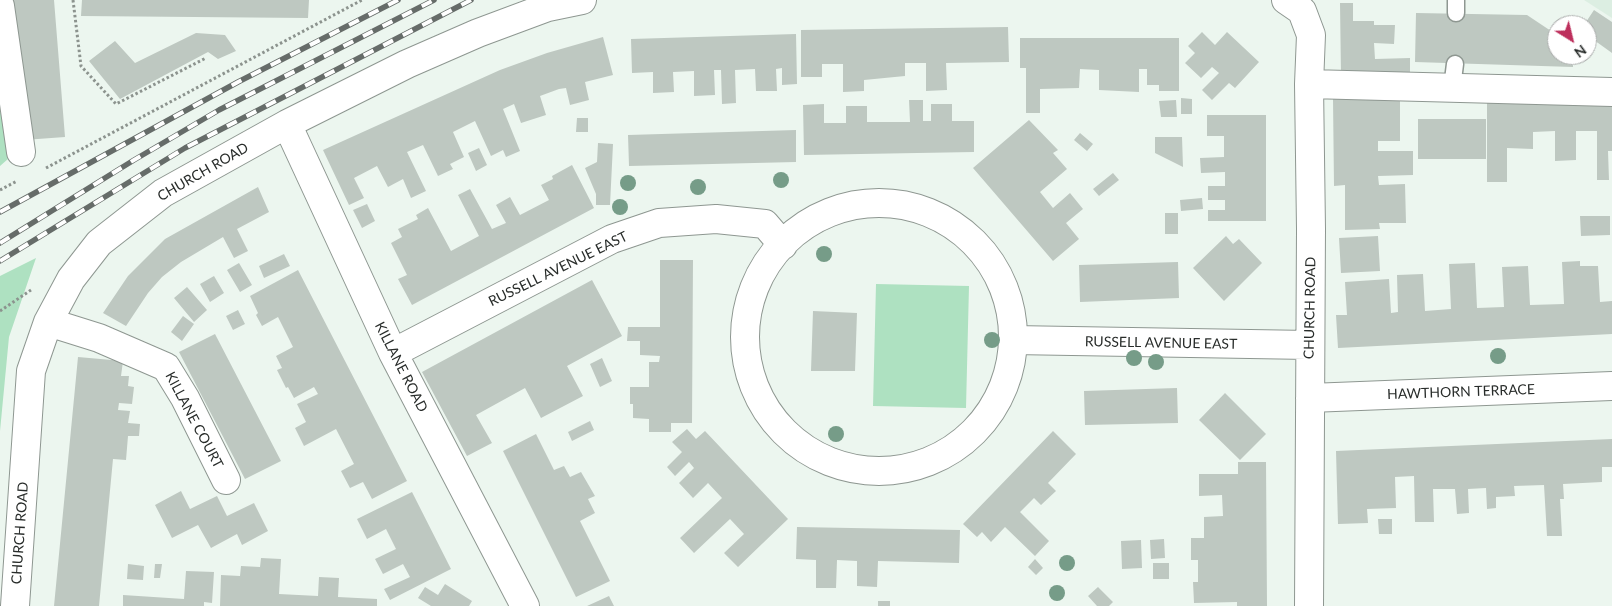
<!DOCTYPE html>
<html>
<head>
<meta charset="utf-8">
<style>
  body { margin:0 }
  #map { position:relative; width:1612px; height:606px; overflow:hidden; background:#ecf6ef; font-family:Lato,sans-serif }
  canvas { display:block }
  .north { position:absolute; left:1547px; top:15px; width:50px; height:50px; box-sizing:border-box; background:#fff; border:1px solid #a9abaa; border-radius:50%; rotate:144deg; font-size:14px; font-weight:700; line-height:20px; text-align:center; color:#282c2a }
  .north::after { content:''; display:block; margin:auto; width:18px; height:22px; background:#bd2f5c; clip-path:polygon(50% 0,100% 100%,50% 72%,0 100%) }
</style>
</head>
<body>
<div id="map">
<canvas width="1612" height="606"></canvas>
<div class="north">N</div>
</div>
<script>
const context = document.querySelector('canvas').getContext('2d');
context.lineJoin = 'round';
function paint(path, color) { context.fillStyle = color; context.fill(path, 'evenodd'); }
function strokePath(path, color, width, dash) { context.strokeStyle = color; context.lineWidth = width; context.lineCap = dash ? 'butt' : 'round'; context.setLineDash(dash || []); context.stroke(path); }
function drawText(font, color, halo, rows, align = 'center') {
  context.font = font + ' Lato,sans-serif'; context.lineWidth = 4; context.setLineDash([]); context.textBaseline = 'middle'; context.strokeStyle = halo; context.fillStyle = color; for (const [text, x, y, turn = 0] of rows) {
    context.save(); context.translate(x, y); context.rotate((+turn || 0) * Math.PI / 180); context.textAlign = isNaN(turn) ? turn : align; if (halo) context.strokeText(text, 0, 0); context.fillText(text, 0, 0); context.restore();
  }
}
const built = new Path2D(`
  M1584 0H1612V18Z`);
const green = new Path2D(`
  M0 107 8 159 0 166Z
  M36 258 9 337 0 431V276Z
  M876 284 969 286 966 408 873 406Z`);
const building = new Path2D(`
  M13 0H54L65 137 24 140Z
  M82 0H309L308 18 81 16Z
  M1340 3H1353V21H1374V25H1395L1394 44 1374 43 1375 59 1410 58V75L1341 76Z
  M1594 10 1612 22V53L1587 35V25H1584Z
  M1416 13 1527 15 1557 35V55H1573V67L1415 62Z
  M1008 27 1009 62 946 63 947 90 926 91V63H905V76L864 80V91L843 92V64H822V77H801V30Z
  M1202 32 1215 45 1227 32 1259 62 1235 88 1229 83 1212 100 1202 90 1219 73 1212 67 1201 78 1185 63 1195 53 1188 46Z
  M196 33 225 35 236 51 218 59 208 52 120 99 89 61 115 41 135 63Z
  M796 34 797 84 782 85V68L776 69 777 91H756L755 69 735 70 736 103 722 104 721 70H714L715 95 694 96V71L673 72 674 92 653 93V72L632 73 631 39Z
  M603 37 613 75 585 82 589 100 570 105 566 88 559 89 540 96 546 115 521 123 514 104 503 109 520 151 506 157 503 150 491 156 475 121 453 132 464 157 450 164 453 169 438 176 423 145 407 152 426 191 411 198 403 179 388 187 377 166 354 178 364 198 349 205 323 150 500 70 547 53Z
  M1020 38H1179V91H1159V85H1147V69H1139V92L1099 90V70L1080 69 1079 88 1040 89V113H1026V68H1020Z
  M1400 97V141H1378V151H1413V175L1378 176 1379 185 1405 184 1406 223H1379L1380 229 1345 230V185L1334 186 1333 99Z
  M1612 97V151H1608L1609 180H1597V131H1576V160L1555 161V131L1533 132V149L1507 148V182H1487V98Z
  M1181 98 1192 99V114H1181Z
  M909 100H923V121H931V104H952V121H974V152L804 155 803 105 824 104V123H846V106H867V122H910Z
  M1176 100 1177 117H1161L1159 101Z
  M1207 115H1266V221H1208V210H1225V200H1208V186H1225V172L1201 173 1200 158 1224 157V136H1207Z
  M577 118H588V132H576Z
  M1418 119H1486V159H1418Z
  M1029 120 1058 150 1053 153 1067 169 1040 192 1053 208 1070 193 1083 209 1066 223 1079 239 1053 261 973 168Z
  M796 130V162L629 166 628 135Z
  M1080 133 1093 144 1087 151 1074 140Z
  M1155 137H1182L1183 167 1155 153Z
  M598 143 613 144 610 205H596V194L585 168 597 162Z
  M479 148 487 165 476 171 468 153Z
  M572 165 594 208 412 305 398 279 407 275 391 243 402 237 398 229 418 219 416 215 428 208 451 251 479 236 458 195 470 189 492 229 506 223 496 205 510 197 520 215 549 200 541 185 553 179 552 176Z
  M1113 173 1119 180 1099 196 1093 189Z
  M258 187 269 212 237 229 248 251 234 258 223 237 181 262 162 277 148 293 126 326 103 313 128 276 165 239Z
  M1202 198 1203 209 1181 211 1180 200Z
  M367 204 375 221 362 228 353 210Z
  M1165 213H1178V234H1165Z
  M1580 216H1610V235L1581 236Z
  M1226 236 1233 244 1239 239 1262 263 1224 301 1193 268Z
  M1378 236 1380 271 1341 273 1339 238Z
  M284 254 290 266 264 278 259 266Z
  M660 260H693L692 423H671V432H649V419L633 418V404H630V387H649V362H659L660 356 640 355V341H627L628 327H660Z
  M1580 261V266H1598L1600 302 1612 301V334L1338 348 1336 315H1347L1345 282 1389 279 1391 313 1398 312 1397 275 1423 274 1425 311 1451 309 1449 264 1475 263 1477 308 1504 307 1502 267 1528 266 1530 305 1564 304 1562 262Z
  M1178 262 1179 298 1080 302 1079 265Z
  M239 263 252 285 240 292 227 270Z
  M298 270 407 481 372 499 363 482 350 488 341 471 354 464 336 429 304 446 295 428 306 422 297 404 318 394 314 387 294 398 288 387 286 388 277 370 282 368 276 356 293 347 278 317 262 326 256 315 258 313 250 296Z
  M214 276 224 293 210 302 200 284Z
  M592 280 622 336 567 366 583 396 541 418 525 388 476 415 492 443 467 456 422 372Z
  M187 287 207 310 194 322 174 298Z
  M238 310 245 324 233 330 226 316Z
  M813 311 857 313 855 371H811Z
  M183 316 194 324 182 341 171 332Z
  M215 334 281 461 245 479 179 352Z
  M78 357 123 361 121 376H129L128 386 134 387 132 404 119 403 118 410 130 411 128 423 140 424 139 436H128L126 460 113 459 99 606H54Z
  M602 358 612 381 600 387 590 364Z
  M1177 388 1178 423 1085 425 1084 391Z
  M1225 393 1266 434 1240 460 1199 420Z
  M590 421 594 430 572 441 568 432Z
  M687 429 696 439 705 431 788 519 738 567 724 553 744 534 730 519 694 553 680 538 722 498 708 483 693 498 679 483 694 468 689 462 675 476 667 467 682 452 672 442Z
  M1053 431 1076 454 1048 483 1056 491 1041 505 1034 498 1020 512 1049 541 1035 556 1005 527 991 542 982 532 977 537 963 524Z
  M536 434 554 470 564 466 570 477 581 472 595 496 588 499 595 513 580 521 610 581 576 597 503 451Z
  M1612 439V467H1602V482L1563 484 1564 499H1560L1562 536H1547L1544 485 1514 486 1515 496 1496 497V508L1487 509 1486 488 1468 489 1469 513 1457 514 1455 489H1433L1434 522H1415L1414 476 1395 477 1396 508 1367 509 1368 523 1338 524 1336 451Z
  M1238 462H1266L1267 606H1237V602L1194 603 1193 582H1198V560H1191V538H1204V517L1223 516 1222 495 1199 496V474H1238Z
  M181 491 190 509 217 496 227 516 254 503 268 531 242 545 237 534 211 548 198 525 172 538 155 505Z
  M412 492 451 569 390 600 384 589 410 577 403 564 383 574 375 559 396 549 386 529 367 539 357 519Z
  M1378 519H1392V534H1379Z
  M797 527 960 530 959 563 878 561 877 587 857 586V561L837 560 836 588H816V560L796 559Z
  M1164 539 1165 558 1151 559 1150 540Z
  M1141 540 1142 568 1122 569 1121 541Z
  M261 558 281 559 279 594 318 596 319 577 339 578 338 597 377 599V606H220L221 575 240 576 241 566 260 567Z
  M1035 559 1043 568 1036 575 1028 567Z
  M1153 563H1169V579H1153Z
  M128 564 144 566 143 580 127 579Z
  M155 564H162L160 578H154Z
  M186 571 214 572 212 603 204 602V606H123V595L184 599Z
  M445 584 472 601 469 606H431L418 598 425 587 438 595Z
  M1098 587 1113 602 1109 606H1097L1088 596Z
  M609 596 614 606H587Z
  M878 601H890V606H878Z`);
const path = new Path2D(`
  M73 0 81 66 116 104 206 58
  M46 168 362 0
  M0 190 17 181
  M0 311 31 290`);
const lane = new Path2D(`
  M1456 0V13
  M1452 88 1455 64`);
const street = new Path2D(`
  M1286 0 1302 11 1311 35 1309 84 1311 229 1309 606
  M0 6 21 152
  M1309 84 1612 92
  M287 124 393 353 525 606
  M745 337a134 134 0 1 1 268 0a134 134 0 1 1-268 0Z
  M48 322 99 338 166 367 185 398 226 480
  M1013 340 1309 345
  M393 353 612 239 659 223 716 219 765 224 783 245
  M1310 398 1612 386
  M15 606 31 371 48 322 71 279 99 243 163 193 287 124 407 64 478 33 548 7 582 0`);
const rail = new Path2D(`
  M0 212 238 82 398 0
  M0 243 134 160 219 110 434 0
  M0 261 185 148 471 0`);
const trees = [
  [781,180],
  [628,183],
  [698,187],
  [620,207],
  [824,254],
  [992,340],
  [1498,356],
  [1134,358],
  [1156,362],
  [836,434],
  [1067,563],
  [1057,593]
];
const streetNames = [
  ["CHURCH ROAD",203,172,-30],
  ["RUSSELL AVENUE EAST",558,269,-26],
  ["CHURCH ROAD",1310,308,-89],
  ["RUSSELL AVENUE EAST",1161,343,1],
  ["KILLANE ROAD",401,367,63],
  ["HAWTHORN TERRACE",1461,392,-2],
  ["KILLANE COURT",194,420,62],
  ["CHURCH ROAD",20,533,-86]
];
paint(built, '#dceee2');
paint(green, '#aee1c1');
paint(building, '#bec8c1');
strokePath(lane, '#8e9791', 19);
strokePath(street, '#8e9791', 30);
strokePath(path, '#8c938e', 3, [2.5, 2.5]);
strokePath(lane, '#fff', 16);
strokePath(street, '#fff', 28);
strokePath(rail, '#666c69', 5.5);
strokePath(rail, '#fff', 4, [11]);
context.fillStyle = '#769c88';
for (const [x, y] of trees) { context.beginPath(); context.arc(x, y, 8, 0, 2 * Math.PI); context.fill(); }
drawText('14px', '#282c2a', '#fff', streetNames);
</script>
</body>
</html>
